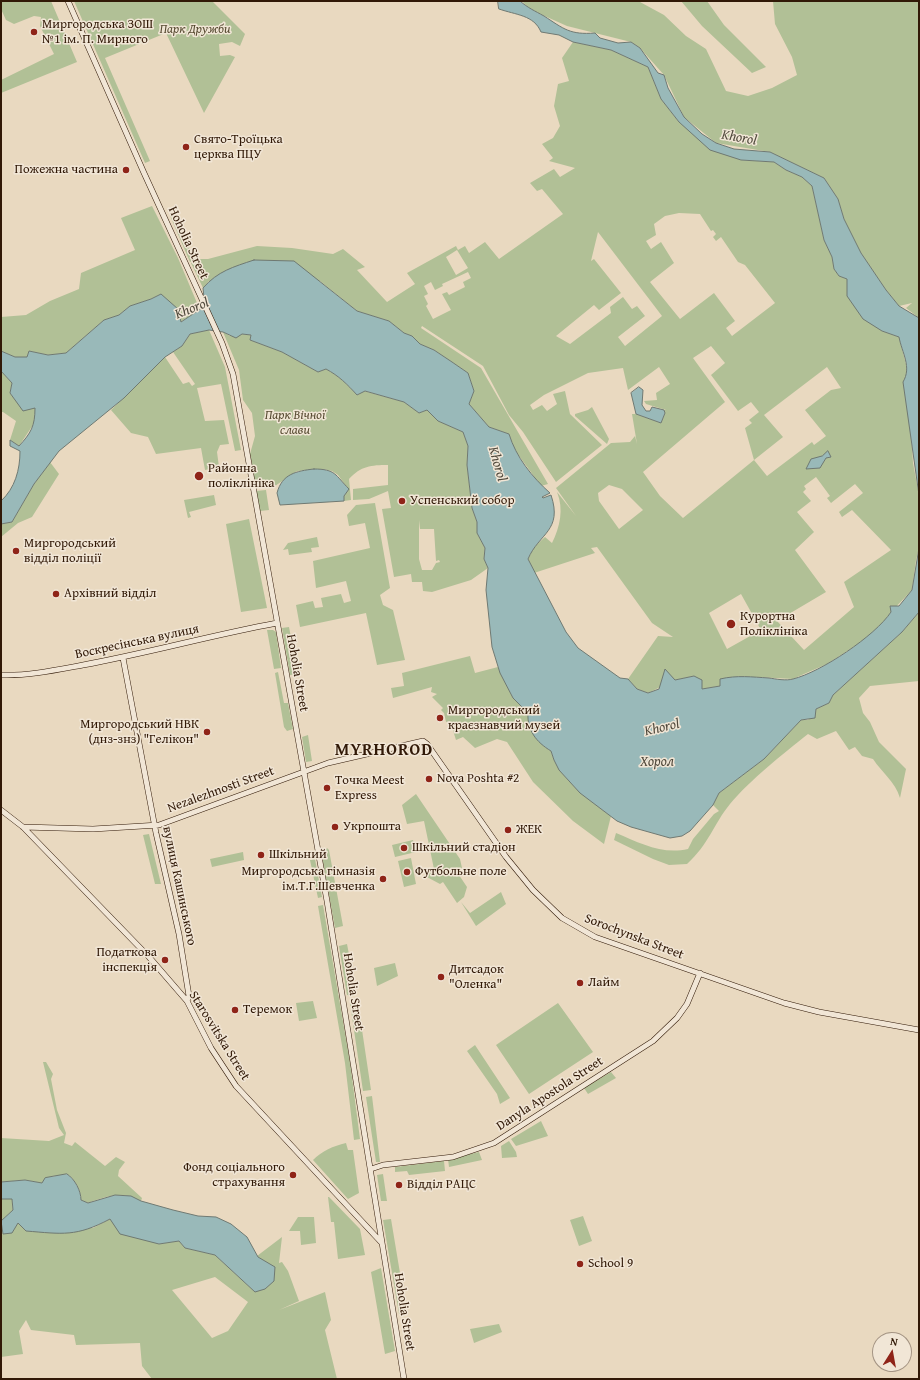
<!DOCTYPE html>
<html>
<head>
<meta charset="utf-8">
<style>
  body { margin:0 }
  #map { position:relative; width:920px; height:1380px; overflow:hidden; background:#e9d9c0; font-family:"Gentium Book Plus",serif }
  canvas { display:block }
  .frame { position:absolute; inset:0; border:2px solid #311907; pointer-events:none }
  .north { position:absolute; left:872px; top:1332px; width:40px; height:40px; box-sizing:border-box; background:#f1e6d6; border:1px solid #a49483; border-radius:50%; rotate:11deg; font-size:11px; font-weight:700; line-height:16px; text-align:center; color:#311907 }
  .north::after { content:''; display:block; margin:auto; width:14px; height:18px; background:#8f2418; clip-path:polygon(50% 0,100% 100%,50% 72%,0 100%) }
</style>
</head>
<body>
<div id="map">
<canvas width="920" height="1380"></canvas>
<div class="frame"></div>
<div class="north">N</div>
</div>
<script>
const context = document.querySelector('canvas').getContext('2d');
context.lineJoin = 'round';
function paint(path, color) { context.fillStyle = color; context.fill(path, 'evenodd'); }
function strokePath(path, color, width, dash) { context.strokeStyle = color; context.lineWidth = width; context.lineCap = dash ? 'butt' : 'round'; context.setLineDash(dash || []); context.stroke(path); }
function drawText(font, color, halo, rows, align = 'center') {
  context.font = font + ' "Gentium Book Plus",serif'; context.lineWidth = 3; context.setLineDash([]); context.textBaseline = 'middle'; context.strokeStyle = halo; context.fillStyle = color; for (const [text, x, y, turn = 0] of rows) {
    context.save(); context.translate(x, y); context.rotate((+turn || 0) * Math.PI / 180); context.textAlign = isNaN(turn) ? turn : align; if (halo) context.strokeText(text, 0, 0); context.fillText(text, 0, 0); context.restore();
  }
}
const green = new Path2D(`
  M1 1H51L77 62 1 93V80L54 54 40 26 41 17 34 16 14 24 6 20 1 9Z
  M74 1H212L245 34 240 46 232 42 219 44 220 56 230 55 235 57 204 113 166 33 105 58 150 161 145 163Z
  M522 1 640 2 664 15 686 36 706 49 726 91 748 96 772 88 797 75 792 57 775 24 773 1H919V318L906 308 912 303 899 306 886 290 861 253 844 219 838 199 824 178 770 152 716 143 684 117 664 75 640 48 631 42 567 26 529 9Z
  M681 1H707L724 25 766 67 752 73 702 26Z
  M573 42 611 50 648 67 661 99 679 122 741 160 774 162 786 170 802 177 812 186 824 240 832 257 834 269 839 276 847 279 882 331 899 337 907 368 913 463 919 495V548L916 560 912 590 891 612 885 621 863 641 827 664 804 674 793 679 756 677 720 686 702 689 694 676 675 680 648 693 637 689 628 679 658 636 673 637 652 623 597 547 591 548 595 553 534 573 528 559 533 548 545 537 552 543C560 527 564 509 557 492L576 516 556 488 611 443 630 442 635 436 637 444 632 414H636L661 423 665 413 664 410H666L646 404 644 401 657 400 656 393 670 384 659 367 628 390 623 368 588 373 544 395 530 405 533 410 542 405 547 411 557 404 553 394 565 391 570 414 602 445 556 482 523 432 509 415 483 366 422 326 421 328 481 368 548 484 541 486 514 449 509 434 489 427 469 404 474 391 468 373 434 350 420 344 412 336 404 333 389 321 357 311 320 281H209L203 288 191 263 199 259H208L257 246 292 248 333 254 343 249 365 267 357 270 387 302 415 284 407 273 456 246 458 250 465 246 469 253 485 242 499 259 563 214 542 189 537 191 530 183 554 169 560 177 575 168 549 161 553 158 542 144 553 138 560 126 554 106 558 84 569 81 562 58ZM679 213 700 214 711 231 713 230 716 234 713 237 716 241 721 237 738 262 745 265 775 303 732 336 726 328 735 321 714 293 680 319 650 282 674 263 661 242 651 249 646 241 656 235 654 224 665 216ZM598 232 662 316 625 346 618 337 645 316 637 306 632 309 623 297 610 307 611 313 570 344 556 336 594 305 599 310 621 293 594 259 591 261ZM457 250 468 268 456 275 446 257ZM468 272 471 278 463 282 465 287 449 295 447 292 442 294 451 310 433 319 426 306 428 304 424 296 428 294 424 286 431 282 435 290 443 286 442 284ZM711 346 725 363 711 375 738 411 751 402 759 412 749 420 752 423 745 428 754 460 683 518 660 496 643 472 725 402 693 358ZM827 367 841 388 831 390 805 410 826 436 814 445 812 442 767 476 754 460 783 437 764 415ZM816 477 830 496 827 498 831 503 855 484 863 493 839 512 842 517 852 510 891 550 844 582 854 607 804 650 777 621 826 592 795 550 814 532 797 512 811 501 803 492 806 489 804 486ZM609 485 622 489 643 510 619 529 599 501 598 493ZM741 594 761 630 727 649 709 613Z
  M152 206 178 258 200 310 180 322 161 294 151 299 130 306 119 315 104 320 66 353 48 355 29 351 27 357H15L1 351V317L26 315 50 301 79 289 81 273 135 250 121 218Z
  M172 214 195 259 190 262 171 218 170 215Z
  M209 330 225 367 241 450 235 451 221 384 197 388 205 421 224 420 229 444 220 445 217 452 219 467 205 470 201 448 156 454 148 437 131 433 111 410 165 357 183 384 189 382 192 386 195 384 173 352 182 346 190 334Z
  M223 332 230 336 242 334 251 335 250 340 282 352 318 372 326 369C339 376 347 384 357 395L364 391 404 402 419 413 427 410 438 421 463 432 468 446 467 465 472 508 477 522V533L485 548 484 559 488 568 471 580 432 592 423 591 422 582H412L411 574 394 577 382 509 391 508 388 491 369 499 353 500V489L388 485V465C371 465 361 466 349 479L351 500 344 501V496L348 489 338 475 332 471 323 469 297 471 275 486 256 488 250 454 255 436 252 413 243 400 239 370ZM419 520 420 529H434L436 561 439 560 440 562 436 563 432 570H422L419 559Z
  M1 371 12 383 10 393 15 399 35 408V422L19 446 10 440 16 421 3 412H1Z
  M592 407 609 439 607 444 575 416V414L588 410Z
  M50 462 59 474 32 517 18 523 1 537V524L12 522 34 484Z
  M266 490 269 510 260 511 256 491Z
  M214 495 216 505 189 512 191 517 188 518 184 500Z
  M375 503 390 588 380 595 383 605 393 610 405 660 377 665 366 613 300 627 296 605 313 601 315 608 323 607 321 598 341 594 344 603 351 601 346 581 316 588 313 561 370 548 365 523 349 526 347 515 356 505Z
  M249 519 267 608 241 612 226 524Z
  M317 537 319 547 311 548 312 552 289 555 288 549 283 550 288 543Z
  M919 612V681L870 686 859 698 863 713 870 722 879 742 906 769 900 798C895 781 882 773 873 759L862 756 855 747 849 750 836 731 817 739 808 734C783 754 750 780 730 804 713 825 709 844 687 864L669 865 653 859 614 840 616 833C640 843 662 855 688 849L693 839 714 814 719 811 713 805 719 793 764 759 801 720H808L816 709 829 703 833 695 902 632Z
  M289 627 298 674 290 675 282 628Z
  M267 630H273L276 632 281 668 274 669Z
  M470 656 475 673 498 667 513 698 528 713C527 728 539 743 551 751 558 778 590 800 611 816L604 844 573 821 533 782 507 742 497 739 475 748 463 737 456 740 450 721 446 722 444 713 441 710 443 708 432 697 437 694 431 692 432 687 393 698 391 688 404 686 402 673Z
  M278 672 284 703H288L293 729 287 731 284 727 275 673Z
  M308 735 312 761 306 762 302 737Z
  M416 794 460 859 462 868 457 872 467 887 464 897 457 903 443 882 440 884 425 876 434 869 424 821 407 824 402 805Z
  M149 834 161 884H155L143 835Z
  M413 840 416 852 395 857 392 845Z
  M327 848 329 850 343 926 335 928 322 856Z
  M243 852 244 860 212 867 210 859Z
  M411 858 416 884 404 887 398 861Z
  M315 859 322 897 318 898 310 860Z
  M501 892 506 904 476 926 461 902 470 913Z
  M323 905 350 1062 360 1139 354 1140 345 1063 318 906Z
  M347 944 356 991 353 996 347 995 339 946Z
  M395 963 398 976 377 986 374 968Z
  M313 1001 317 1018 299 1021 296 1003Z
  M350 1003H358L371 1090 363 1091Z
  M558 1003 593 1052 529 1094 496 1045Z
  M475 1045 510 1098 500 1104 497 1094 467 1051Z
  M43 1062H46L53 1074 51 1079 57 1110 66 1133 64 1143 72 1146 75 1142 105 1166 116 1157 125 1162 119 1170 118 1176 142 1198 141 1201C122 1191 107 1196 88 1203L81 1200C81 1190 75 1179 67 1174L58 1177 53 1176 42 1183 25 1180 1 1182V1138L49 1141 64 1135 59 1128Z
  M611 1072 616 1078 588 1094 584 1088Z
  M372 1096 380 1162H376L366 1097Z
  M541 1121 548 1136 516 1146 511 1139Z
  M509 1141 516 1152 517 1157 502 1158 501 1146Z
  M346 1143 348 1150H353L359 1193 348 1199 313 1160C322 1151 333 1146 346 1143Z
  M479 1152 482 1160 449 1167 448 1159Z
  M444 1161 445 1171 409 1175 407 1171 395 1172V1167Z
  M383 1174 387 1201H381L377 1175Z
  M328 1197H329L360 1229 365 1255 338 1259 334 1222H331Z
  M1 1199H12L13 1210 1 1221Z
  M583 1216 592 1241 579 1246 570 1220Z
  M298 1217H314L316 1243 301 1245 300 1231H289Z
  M110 1219 159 1244 179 1241 185 1248 215 1255 255 1292 257 1256 282 1237 279 1263 282 1262 288 1271 299 1301 279 1310 325 1292 331 1320 325 1330 337 1379H152L142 1366 140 1343 76 1345 74 1335 31 1330 26 1320 19 1331 23 1354 1 1357V1226L3 1234 18 1223 93 1228ZM215 1277 248 1302 228 1331 212 1338 172 1290Z
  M391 1219 407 1315 399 1314 383 1220Z
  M381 1268 395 1351 385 1354 371 1272Z
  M499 1324 502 1332 474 1343 470 1329Z`);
const water = new Path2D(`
  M498 1H520C528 8 535 11 544 16 564 29 570 35 595 33L600 38 618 43 631 42 640 48 658 73 664 75 668 88 684 117 702 134 716 143 734 149 770 152 824 178 838 199 844 219 861 253 886 290 899 306 919 318V495L903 382C912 367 902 353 899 337L882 331 863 319 847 296V279L839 276 834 269 832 257 824 240 812 186 802 177 786 170 774 162 741 160 710 150 679 122 661 99 648 67 611 50 573 42 559 35 541 32C534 15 516 15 499 9Z
  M254 260 294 261 357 311 389 321 404 333 412 336 420 344 434 350 452 362 468 373 474 391 469 404 489 427 509 434C516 457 532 477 550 493L542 497 543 498 551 495C563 531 539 533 528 559L566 632 578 648 620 678 628 679 637 689 648 693 659 689 665 669 675 680 694 676 702 680V689L720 686V679C737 675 752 677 769 678 776 679 786 681 793 679 821 672 875 636 891 612L890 606H899L912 590 919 548V612L902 632 833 695 829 703 816 709 815 718 801 720 764 759 719 793 713 805 690 831 682 836 670 838 631 827 617 821 580 793 559 770 554 760 551 751C536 742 527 730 528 713L513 698 500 673 492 647 486 590 488 568 484 559 485 548 477 533V522L472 508 467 465 468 446 463 432 438 421 427 410 419 413 404 402 365 391 357 395C347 384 339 376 326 369L318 372 282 352 250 340 251 335 242 334 236 338 223 332 209 330 190 334 182 346 165 357 124 398 59 451 34 484 12 522 1 524V501C15 488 20 470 20 451L10 446V440L19 446C31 433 35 426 35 408L23 411 10 393 12 383 1 371V351L15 357H27L29 351 48 355 66 353 104 320 119 315 130 306 151 299 161 294 178 309 181 322 202 308 204 298 203 288C218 271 233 267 254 260Z
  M639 387 643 390 642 405 646 411H650L652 407 664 410 665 413 661 423 636 414 631 393Z
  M828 451 831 457 826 458 820 468 806 469 811 459 822 456Z
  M314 469C336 469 335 475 349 489L344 496V501L280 505 277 493C282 474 296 471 314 469Z
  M67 1174C75 1179 81 1191 81 1200L88 1203 115 1195 131 1196 141 1201 173 1210 198 1216 216 1217 231 1224 247 1237 258 1257 275 1267 274 1281 265 1289 255 1292 215 1255 185 1248 179 1241 159 1244 120 1234 110 1219C76 1237 63 1234 26 1231L18 1223 12 1233 3 1234 1 1221 13 1210 12 1199H1V1182L25 1180 42 1183 45 1178Z`);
const secondary = new Path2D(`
  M68 1 144 173 222 343 233 374 327 901 404 1379
  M123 658 156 833 179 934 189 996 187 1001
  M1 675C28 676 56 670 83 665 148 653 212 635 277 623
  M1 810 23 827 149 957 187 1001 211 1048 236 1086 381 1242
  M23 827 93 829 159 825 328 763 423 741 427 744 506 857 533 890 562 918 595 937 784 1003 819 1012 919 1030
  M371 1169 383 1165 453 1157 494 1143 653 1041 677 1018 687 1004 700 973`);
const markers = [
  [34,32,4,"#8f2418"],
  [186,147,4,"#8f2418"],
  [126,170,4,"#8f2418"],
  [199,476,5,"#8f2418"],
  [402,501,4,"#8f2418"],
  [16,551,4,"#8f2418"],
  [56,594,4,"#8f2418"],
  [731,624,5,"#8f2418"],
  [440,718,4,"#8f2418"],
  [207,732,4,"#8f2418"],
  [429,779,4,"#8f2418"],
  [327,788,4,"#8f2418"],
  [335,827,4,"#8f2418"],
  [508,830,4,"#8f2418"],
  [404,848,4,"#8f2418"],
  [261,855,4,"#8f2418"],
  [407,872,4,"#8f2418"],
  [383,879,4,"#8f2418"],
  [165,960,4,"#8f2418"],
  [441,977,4,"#8f2418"],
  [580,983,4,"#8f2418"],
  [235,1010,4,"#8f2418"],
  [293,1175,4,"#8f2418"],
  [399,1185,4,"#8f2418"],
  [580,1264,4,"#8f2418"]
];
const poiNames = [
  ["Миргородська ЗОШ",42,25],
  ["№1 ім. П. Мирного",42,40],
  ["Свято-Троїцька",194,140],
  ["церква ПЦУ",194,155],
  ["Пожежна частина",118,170,"right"],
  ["Районна",208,469],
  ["поліклініка",208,484],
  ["Успенський собор",410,501],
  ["Миргородський",24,544],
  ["відділ поліції",24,559],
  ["Архівний відділ",64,594],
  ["Курортна",740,617],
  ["Поліклініка",740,632],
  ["Миргородський",448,711],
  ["краєзнавчий музей",448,726],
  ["Миргородський НВК",199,725,"right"],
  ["(днз-знз) \"Гелікон\"",199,740,"right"],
  ["Nova Poshta #2",437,779],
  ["Точка Meest",335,781],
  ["Express",335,796],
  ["Укрпошта",343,827],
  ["ЖЕК",516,830],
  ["Шкільний стадіон",412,848],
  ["Шкільний",269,855],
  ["Миргородська гімназія",375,872,"right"],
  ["ім.Т.Г.Шевченка",375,887,"right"],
  ["Футбольне поле",415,872],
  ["Податкова",157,953,"right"],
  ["інспекція",157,968,"right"],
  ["Дитсадок",449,970],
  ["\"Оленка\"",449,985],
  ["Лайм",588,983],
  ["Теремок",243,1010],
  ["Фонд соціального",285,1168,"right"],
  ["страхування",285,1183,"right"],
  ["Відділ РАЦС",407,1185],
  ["School 9",588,1264]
];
const parkNames = [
  ["Парк Дружби",195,30],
  ["Парк Вічної",295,416],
  ["слави",295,431]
];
const streetNames = [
  ["Hoholia Street",188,243,65],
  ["Воскресінська вулиця",137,642,-12],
  ["Hoholia Street",297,673,80],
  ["Nezalezhnosti Street",221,790,-20],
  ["вулиця Кашинського",179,886,78],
  ["Sorochynska Street",634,937,21],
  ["Hoholia Street",353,992,81],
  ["Starosvitska Street",219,1036,58],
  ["Danyla Apostola Street",550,1094,-33],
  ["Hoholia Street",404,1312,81]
];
const waterNames = [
  ["Khorol",739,138,10],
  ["Khorol",192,309,-22],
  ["Khorol",497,464,74],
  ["Khorol",662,728,-13],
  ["Хорол",657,762]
];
const districtNames = [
  ["MYRHOROD",384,751]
];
paint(green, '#b1c096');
paint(water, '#99b9b9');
strokePath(water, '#6f7972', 1);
strokePath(secondary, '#311907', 6);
strokePath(secondary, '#f1e6d6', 5);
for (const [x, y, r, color] of markers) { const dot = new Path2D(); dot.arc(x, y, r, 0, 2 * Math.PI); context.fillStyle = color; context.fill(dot); strokePath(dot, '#f1e6d6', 1.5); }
drawText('13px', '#311907', '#f1e6d6', poiNames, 'left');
drawText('italic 13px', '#574b32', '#f1e6d6', parkNames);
drawText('13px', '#311907', '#f1e6d6', streetNames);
drawText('italic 14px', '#50493c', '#f1e6d6', waterNames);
context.letterSpacing = '1px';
drawText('bold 17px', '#311907', '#f1e6d6', districtNames);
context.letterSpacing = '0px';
</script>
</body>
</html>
